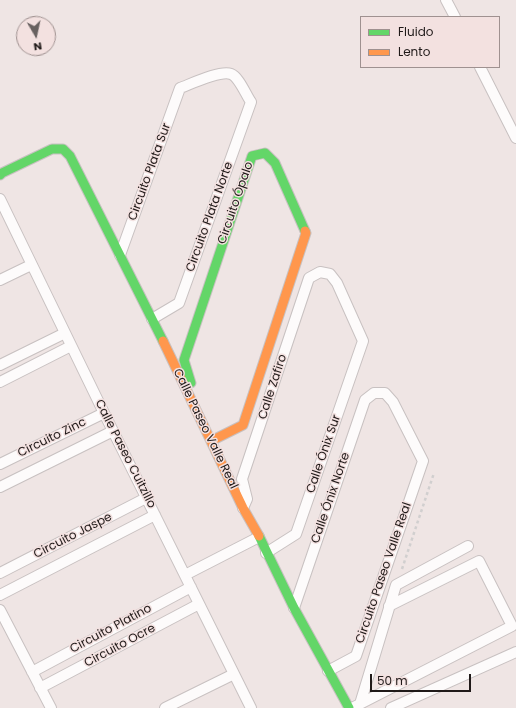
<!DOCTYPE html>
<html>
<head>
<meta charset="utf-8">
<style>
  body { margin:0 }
  #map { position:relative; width:516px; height:708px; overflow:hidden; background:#efe5e4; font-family:Poppins,sans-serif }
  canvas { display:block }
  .legend { position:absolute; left:360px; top:16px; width:140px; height:52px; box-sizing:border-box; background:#f3e1e0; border:1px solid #9f9190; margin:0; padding:5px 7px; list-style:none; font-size:12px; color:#201a19 }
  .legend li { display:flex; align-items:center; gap:8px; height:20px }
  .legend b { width:20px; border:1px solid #9f9190 }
  .north { position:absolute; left:16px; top:16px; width:40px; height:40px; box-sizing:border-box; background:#f3e1e0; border:1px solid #9f9190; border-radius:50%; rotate:171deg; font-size:11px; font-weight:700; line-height:16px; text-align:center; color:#201a19 }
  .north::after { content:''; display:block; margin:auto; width:14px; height:18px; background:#686160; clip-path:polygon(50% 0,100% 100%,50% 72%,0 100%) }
  .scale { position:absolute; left:370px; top:674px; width:101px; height:18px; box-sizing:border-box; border:2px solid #201a19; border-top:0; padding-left:5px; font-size:12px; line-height:14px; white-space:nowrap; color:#201a19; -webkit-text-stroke:3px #f3e1e0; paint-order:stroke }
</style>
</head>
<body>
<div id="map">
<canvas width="516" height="708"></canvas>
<ul class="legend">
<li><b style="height:5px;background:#63d668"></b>Fluido</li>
<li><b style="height:5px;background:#ff974d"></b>Lento</li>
</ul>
<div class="north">N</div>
<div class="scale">50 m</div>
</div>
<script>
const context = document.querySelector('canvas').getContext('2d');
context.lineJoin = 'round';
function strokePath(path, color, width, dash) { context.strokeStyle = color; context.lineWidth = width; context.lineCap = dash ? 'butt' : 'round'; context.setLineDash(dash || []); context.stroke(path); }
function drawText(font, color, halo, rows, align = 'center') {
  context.font = font + ' Poppins,sans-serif'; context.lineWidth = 3; context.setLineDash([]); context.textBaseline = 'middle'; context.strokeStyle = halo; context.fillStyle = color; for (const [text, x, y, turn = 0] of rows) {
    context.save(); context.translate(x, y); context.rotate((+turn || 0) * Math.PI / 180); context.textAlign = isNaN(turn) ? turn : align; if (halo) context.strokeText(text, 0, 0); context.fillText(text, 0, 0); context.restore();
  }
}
const path = new Path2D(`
  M402 569 434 473`);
const street = new Path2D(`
  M446 0 455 17
  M480 67 516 138
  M0 199 104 413 251 708
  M120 255 180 88C191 84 220 70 231 74 239 77 246 95 251 102L179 303 152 319
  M0 280 31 265
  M0 365 65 333
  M0 382 71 346
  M0 464 104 413
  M0 487 113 431
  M243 508 247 499 242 479 309 278 320 272 330 274 337 283 363 341 296 534 266 553
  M0 573 146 498
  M185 575 259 537
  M0 595 155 515
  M294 608 365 400 374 393H385L393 402 423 461 356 656 328 671
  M0 610 51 708
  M32 672 191 587
  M40 688 199 604
  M360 704 396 585 468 546
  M165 708 234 674
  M352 708 512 626 479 561 389 606
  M391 708 516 652`);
const fast = new Path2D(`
  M0 175 2 173 52 149H63L70 156 163 341
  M191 383 184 360 252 156 265 153 275 163 305 231
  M259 536 294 608 349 708`);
const slow = new Path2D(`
  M163 341 243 508 259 536
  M211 441 243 425 306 233 305 231`);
const streetNames = [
  ["Circuito Plata Sur",150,172,-70],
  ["Circuito Ópalo",236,203,-71],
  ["Circuito Plata Norte",210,217,-70],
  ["Calle Zafiro",273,387,-72],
  ["Calle Paseo Valle Real",205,429,64],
  ["Circuito Zinc",52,438,-26],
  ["Calle Paseo Cuitzillo",125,454,63],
  ["Calle Ónix Sur",324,454,-71],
  ["Calle Ónix Norte",331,498,-71],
  ["Circuito Jaspe",73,536,-27],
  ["Circuito Paseo Valle Real",384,573,-71],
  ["Circuito Platino",111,629,-28],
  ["Circuito Ocre",120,646,-28]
];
strokePath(street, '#c8c1c1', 12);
strokePath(fast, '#c8c1c1', 11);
strokePath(slow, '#c8c1c1', 11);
strokePath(path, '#d1cfcf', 2.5, [3, 3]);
strokePath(street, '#fdfbfb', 10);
strokePath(fast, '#63d668', 9);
strokePath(slow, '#ff974d', 9);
drawText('12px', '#201a19', '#f3e1e0', streetNames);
</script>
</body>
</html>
